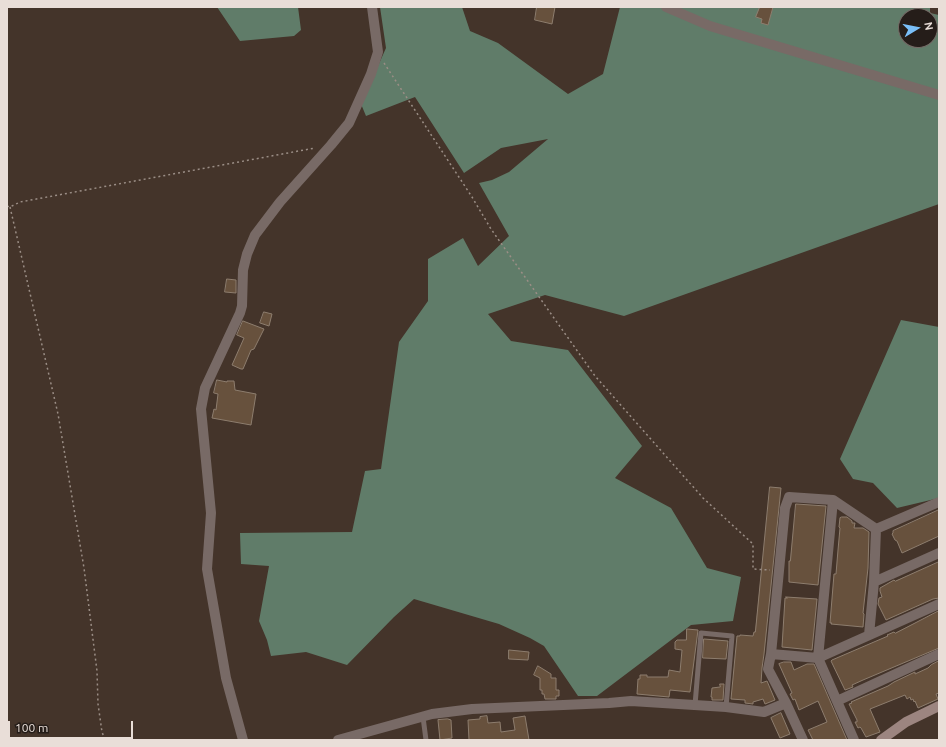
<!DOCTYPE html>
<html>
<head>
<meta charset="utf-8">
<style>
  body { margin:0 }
  #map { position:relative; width:946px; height:747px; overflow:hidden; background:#44342a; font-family:Ubuntu,sans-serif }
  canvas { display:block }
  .frame { position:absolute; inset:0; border:8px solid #e9ded8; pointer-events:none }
  .north { position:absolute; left:898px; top:8px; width:40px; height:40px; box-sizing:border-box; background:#251d19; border:1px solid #736a65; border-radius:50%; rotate:80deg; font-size:11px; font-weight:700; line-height:16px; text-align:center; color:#e9ded8 }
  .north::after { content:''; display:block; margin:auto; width:14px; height:18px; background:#7abff8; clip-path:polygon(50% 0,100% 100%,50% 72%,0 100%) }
  .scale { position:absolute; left:8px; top:721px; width:125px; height:18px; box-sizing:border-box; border:2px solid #e9ded8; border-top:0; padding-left:5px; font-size:12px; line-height:14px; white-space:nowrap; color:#e9ded8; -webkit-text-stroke:3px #251d19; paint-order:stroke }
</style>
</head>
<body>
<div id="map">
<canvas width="946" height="747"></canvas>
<div class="frame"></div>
<div class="north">N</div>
<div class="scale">100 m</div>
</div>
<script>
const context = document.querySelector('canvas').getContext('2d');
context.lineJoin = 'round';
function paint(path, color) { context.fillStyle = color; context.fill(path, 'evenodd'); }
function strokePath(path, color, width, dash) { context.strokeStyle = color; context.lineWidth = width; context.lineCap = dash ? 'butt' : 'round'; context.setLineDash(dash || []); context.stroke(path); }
const forest = new Path2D(`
  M217 7H298L301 30 294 36 240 41Z
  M380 7H462L470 31 498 43 568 94 603 74 620 7H930V13L939 15V204L624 316 545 295 488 314 511 341 568 350 642 446 615 478 671 508 707 568 741 577 733 621 691 625 597 696H578L544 646 530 638 499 624 414 599 394 617 347 665 306 652 271 656 267 640 259 621 269 566 241 564 240 533 352 532 365 471 381 469 399 342 428 301V259L463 238 478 266 509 236 479 183 492 180 509 172 548 139 501 148 464 173 415 97 366 116 361 104 386 48ZM906 16H930V40H906Z
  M901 320 939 327V498L897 508 873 483 853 479 840 459Z`);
const building = new Path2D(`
  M537 7H555L552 24 535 20Z
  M760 7H773L768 25 761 23 762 19 756 17Z
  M227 279 236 280V293L225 292Z
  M264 312 272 314 269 326 260 323Z
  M243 321 264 329 254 349 251 350 243 369H241L232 365 244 338 237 335Z
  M217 380 227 382V381H234L235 390 256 394 251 425 212 418 214 409 216 410 218 394 214 393Z
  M770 487 781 488 764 654 762 668 761 683 767 681 775 700 765 704 763 699 753 702V704L745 703V700L731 699 737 636H740V635L753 636 754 632H755Z
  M796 504 826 506 818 585 789 582V561H790Z
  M939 510V536L902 553 897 541 895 540 892 534 893 533V531Z
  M842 517H847L852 521V523H855L854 528H863L869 532 868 568 863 613 864 614 863 627 831 624 832 623H830L834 574H836L838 550 840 528 839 527 840 518Z
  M939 562V598L933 599 886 620 878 604 879 598 882 597 880 591V588L894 580 895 581Z
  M786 597 817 599 812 650 782 647 785 598H787Z
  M939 611V648L863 680 852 685 853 687 845 690 831 661 832 660 888 636 887 635 894 632 895 633Z
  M687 629 698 630 690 692 670 690 669 697 637 694 638 679H640V675H647V677H668L669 670 680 672 682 650 675 649V642L677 640H686Z
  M704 639 728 641 726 659 703 658Z
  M509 650 529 652 528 660 509 659Z
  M939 661V693L936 694 938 699 918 708 915 701 914 702 913 699 911 700 910 697 907 699 905 695 870 709 880 732 866 737 861 728 860 727 858 728 855 722H857V720L849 704 852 703 851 702 888 686 894 682 915 672V674L928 668 931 665Z
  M784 662H791L794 670 807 664H814L847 740H813L808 730 827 722 818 701 799 710 795 699 793 700 790 694 792 693 779 664Z
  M538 666 551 674V678H556V690H559V696H556V699H545L544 694H542V690H540V678L534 675Z
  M720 684H724L723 700H712V697H711L712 688 720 687Z
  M781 713 790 734 780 738 771 718Z
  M487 716 488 723 500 722 501 732 515 730 513 718 525 716 529 740H469L468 720 480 719V717Z
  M448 719 451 720 452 738 440 740 438 720Z`);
const path = new Path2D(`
  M384 63 472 197 491 229 595 376 703 498 753 544V569L770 570
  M7 206 10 207 20 202 315 148
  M10 207 58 414 84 568 97 671 98 704 102 732 105 740`);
const service = new Path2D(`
  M695 705 701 633 732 636 726 707
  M423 717 426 740`);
const minor = new Path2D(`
  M833 500 818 658 854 740
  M874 582 876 529
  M869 635 874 582 939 553
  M771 654 818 658 939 604
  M837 701 939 654
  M243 740 226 678 207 569 211 513 201 409 205 388 240 313 242 306 243 270 247 254 255 235 280 202 331 145 349 123 371 74 378 52 372 7
  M338 740 432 714 472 709 609 703 631 701 726 707 764 712 786 703
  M803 740 786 703 768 669 771 654 785 508 789 497 833 500 876 529 939 502`);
const tertiary = new Path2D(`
  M666 7 710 26 939 95`);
const secondary = new Path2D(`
  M881 740 906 722 939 706`);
paint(forest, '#607c69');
paint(building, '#67513d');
strokePath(building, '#8d7d6e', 1);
strokePath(path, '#9b8e86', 1.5, [2, 3]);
strokePath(service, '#786a66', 5);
strokePath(minor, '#786a66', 10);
strokePath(tertiary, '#786a66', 10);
strokePath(secondary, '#9c8580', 10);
</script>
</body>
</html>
